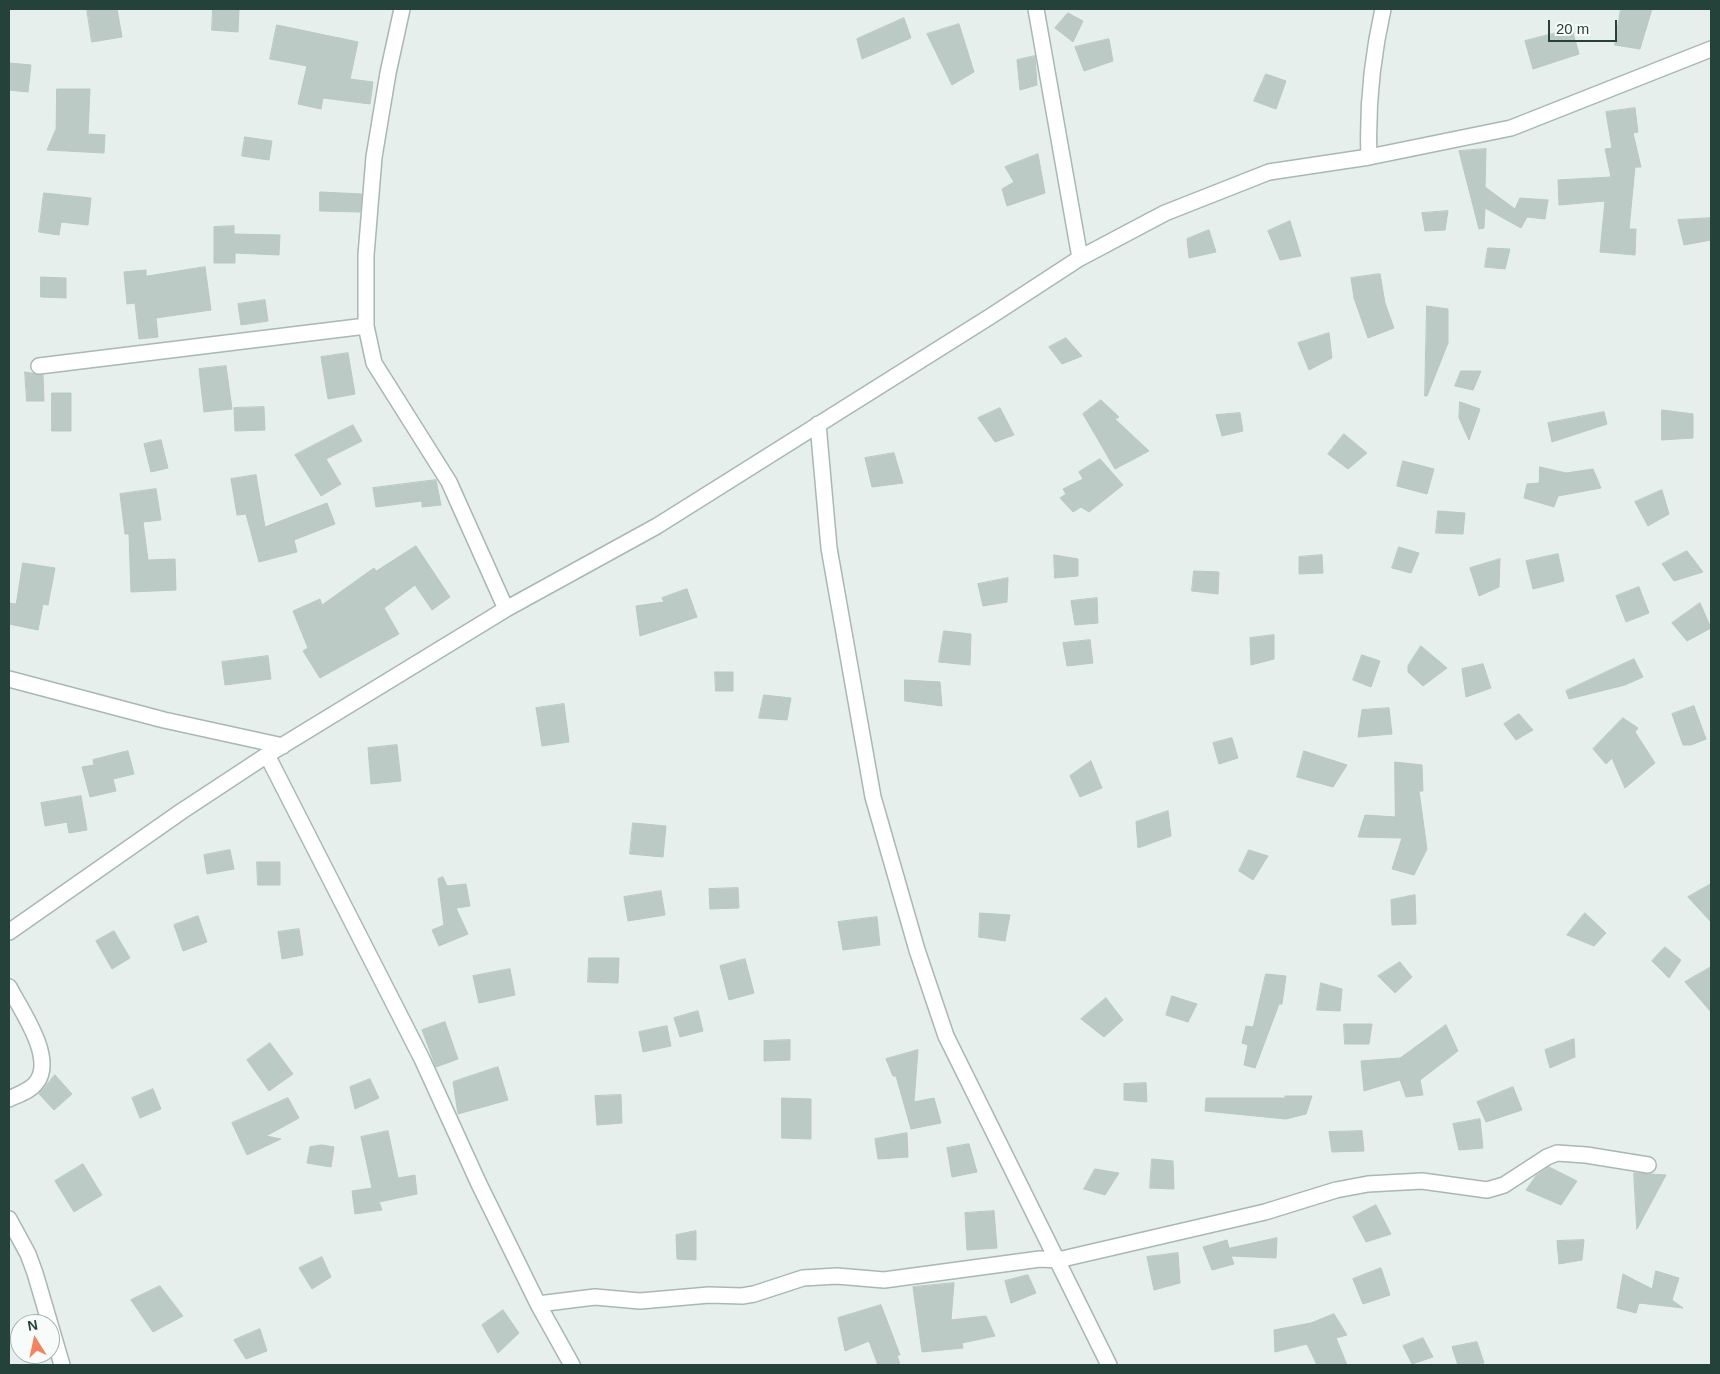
<!DOCTYPE html>
<html>
<head>
<meta charset="utf-8">
<style>
  body { margin:0 }
  #map { position:relative; width:1720px; height:1374px; overflow:hidden; background:#e6efeb; font-family:Helvetica,sans-serif }
  canvas { display:block }
  .frame { position:absolute; inset:0; border:10px solid #24423a; pointer-events:none }
  .north { position:absolute; left:10px; top:1314px; width:50px; height:50px; box-sizing:border-box; background:#f7fbf9; border:1px solid #a3b1ad; border-radius:50%; rotate:350deg; font-size:14px; font-weight:700; line-height:20px; text-align:center; color:#24423a }
  .north::after { content:''; display:block; margin:auto; width:18px; height:22px; background:#f4845f; clip-path:polygon(50% 0,100% 100%,50% 72%,0 100%) }
  .scale { position:absolute; left:1548px; top:20px; width:69px; height:22px; box-sizing:border-box; border:2px solid #24423a; border-top:0; padding-left:6px; font-size:15px; line-height:18px; white-space:nowrap; color:#24423a; -webkit-text-stroke:4px #f7fbf9; paint-order:stroke }
</style>
</head>
<body>
<div id="map">
<canvas width="1720" height="1374"></canvas>
<div class="frame"></div>
<div class="north">N</div>
<div class="scale">20 m</div>
</div>
<script>
const context = document.querySelector('canvas').getContext('2d');
context.lineJoin = 'round';
function paint(path, color) { context.fillStyle = color; context.fill(path, 'evenodd'); }
function strokePath(path, color, width, dash) { context.strokeStyle = color; context.lineWidth = width; context.lineCap = dash ? 'butt' : 'round'; context.setLineDash(dash || []); context.stroke(path); }
const building = new Path2D(`
  M87 9H117L122 37 92 42Z
  M213 9H239L238 32 212 30Z
  M1621 9H1652L1640 49 1615 45Z
  M1068 13 1083 21 1073 42 1055 28Z
  M904 18 911 38 862 59 857 39Z
  M959 24 974 72 952 85 927 34Z
  M277 25 358 42 350 79 373 82 370 104 323 98 321 109 298 104 307 66 270 59Z
  M1572 29 1579 54 1533 69 1525 41Z
  M1109 39 1113 61 1084 71 1075 47Z
  M1035 56 1037 85 1020 90 1017 60Z
  M9 63 31 65 28 92 9 90Z
  M1266 74 1286 81 1276 109 1254 101Z
  M57 89H90L88 134 105 135 104 153 47 150 56 129Z
  M1635 108 1638 132 1633 133 1641 167H1635L1629 229H1636L1635 255 1600 252 1605 201 1559 205 1558 180 1611 177 1605 149 1612 148 1606 112Z
  M245 137 272 141 269 160 242 156Z
  M1486 149 1485 187 1515 209 1520 198 1548 200 1545 219 1527 217 1521 228 1485 208 1484 228 1479 229 1459 151Z
  M1038 154 1045 193 1007 206 1002 189 1014 182 1005 167Z
  M320 192 362 194 360 212 320 211Z
  M44 193 91 198 88 225 61 222 59 235 39 232Z
  M1448 211 1445 230 1425 231 1422 213Z
  M1711 218V240L1684 245 1678 220Z
  M1290 221 1301 256 1280 260 1268 231Z
  M234 226V234L280 235 279 255 235 253V263H214V227Z
  M1209 230 1216 252 1189 258 1187 239Z
  M1488 248 1510 249 1505 269 1485 267Z
  M205 267 211 310 156 318 158 337 139 339 135 303 127 304 124 272 146 270V276Z
  M1380 274 1385 303 1394 328 1368 338 1354 298 1351 278Z
  M41 277 66 278V298L41 297Z
  M265 300 268 321 241 325 238 304Z
  M1427 306 1448 309V343L1427 396H1425Z
  M1329 333 1332 358 1309 370 1298 343Z
  M1066 338 1082 356 1062 364 1049 347Z
  M348 353 355 394 328 399 321 357Z
  M226 366 232 409 204 412 199 369Z
  M1461 371H1481L1473 390 1455 386Z
  M25 372 43 375 44 401H27Z
  M52 393H71V431H52Z
  M1101 400 1119 417 1115 419 1149 451 1115 469 1083 414Z
  M1460 402 1480 409 1469 440 1459 418Z
  M264 407 265 430 235 431 234 408Z
  M1000 408 1014 435 995 442 978 418Z
  M1662 410 1693 414V438L1662 440Z
  M1604 412 1607 424 1552 442 1548 423Z
  M1240 413 1243 431 1222 436 1216 415Z
  M353 425 362 441 326 459 341 484 321 496 295 455Z
  M1344 434 1367 453 1348 469 1328 454Z
  M161 440 168 468 151 472 144 444Z
  M894 453 903 483 872 487 865 458Z
  M1100 459 1123 485 1089 512 1081 507 1073 512 1060 498 1066 494 1063 489 1083 479 1079 472Z
  M1403 461 1434 469 1427 494 1397 486Z
  M1540 467 1566 473 1593 469 1601 488 1558 496 1554 507 1524 498 1527 484 1539 483Z
  M256 475 265 527 327 503 335 524 294 540 297 552 259 562 246 514 237 515 231 479Z
  M436 480 441 505 422 507V501L376 507 373 488Z
  M156 489 161 520 143 522 148 560 175 559 176 590 131 592 129 534H125L120 494Z
  M1662 490 1669 514 1648 526 1635 502Z
  M1438 511 1465 513 1463 534 1436 533Z
  M416 546 450 597 432 610 415 585 384 608 399 634 320 678 303 651 308 648 293 611 320 599 322 605 374 568 376 571Z
  M1399 547 1419 553 1411 573 1392 568Z
  M1687 551 1703 572 1674 581 1662 564Z
  M1558 554 1564 581 1533 589 1526 561Z
  M1054 555 1078 559V576L1055 578Z
  M1322 555 1323 573 1299 574V557Z
  M1500 559 1499 587 1479 596 1470 568Z
  M23 563 55 568 48 605 43 604 38 630 9 624V603L16 604Z
  M1194 571 1219 572 1218 594 1192 591Z
  M1008 578 1007 602 983 606 978 584Z
  M1639 587 1649 613 1626 622 1616 596Z
  M687 589 697 617 640 636 636 606 664 602 662 598Z
  M1097 598 1098 623 1075 625 1071 601Z
  M1700 603 1711 628 1687 641 1672 623Z
  M944 631 971 634 970 665 939 662Z
  M1274 635V659L1251 665 1250 638Z
  M1090 640 1093 663 1067 666 1063 643Z
  M1421 646 1447 668 1423 686 1408 672V666Z
  M1362 655 1380 661 1371 687 1353 680Z
  M268 656 271 679 225 685 222 662Z
  M1634 659 1643 677 1625 685 1569 699 1566 691Z
  M1483 664 1491 688 1466 697 1462 669Z
  M715 672H733V691H716Z
  M905 680 940 682 942 706 905 701Z
  M764 695 791 698 787 720 759 718Z
  M564 704 569 742 542 746 536 708Z
  M1694 706 1706 739 1691 745H1683L1672 714Z
  M1389 708 1392 734 1358 737 1362 710Z
  M1519 714 1533 730 1516 740 1504 724Z
  M1623 718 1638 728 1635 732 1655 763 1625 788 1612 758 1606 764 1593 749Z
  M1232 738 1238 758 1219 764 1213 743Z
  M397 745 401 781 371 784 368 748Z
  M128 751 134 774 113 779 116 791 90 797 82 767 94 765 93 760Z
  M1304 751 1347 765 1333 787 1297 777Z
  M1091 761 1102 788 1080 797 1070 776Z
  M1395 762 1422 765 1423 791H1419L1427 849 1414 875 1392 869 1402 838 1358 837 1365 815 1395 817Z
  M81 796 87 830 69 833 67 822 45 826 41 803Z
  M1168 811 1171 836 1138 848 1136 822Z
  M633 823 666 826 663 857 630 854Z
  M230 850 234 869 207 874 204 855Z
  M1249 850 1268 856 1253 880 1239 871Z
  M257 862H280V885H258Z
  M443 877 447 886 466 884 470 906 456 908 468 934 439 946 432 930 444 925 438 879Z
  M1711 884V922L1688 897Z
  M738 888 739 908 710 909 709 889Z
  M661 891 665 915 628 921 624 897Z
  M1415 895 1416 924 1392 925 1391 900Z
  M980 913 1010 915 1005 941 979 937Z
  M1585 913 1606 933 1594 946 1567 935Z
  M198 916 207 942 183 951 174 925Z
  M877 917 880 945 843 950 838 922Z
  M299 929 303 955 282 959 278 932Z
  M114 931 130 958 112 969 96 941Z
  M1665 947 1681 960 1669 978 1652 961Z
  M589 958H619L618 983 588 982Z
  M745 959 754 993 729 1000 720 966Z
  M1400 962 1412 977 1395 993 1378 976Z
  M1711 967V1012L1685 982Z
  M510 969 515 995 479 1003 473 976Z
  M1266 974 1286 976 1282 1004H1279L1255 1068 1244 1065 1248 1045 1242 1043 1246 1026 1253 1027Z
  M1321 983 1342 989 1340 1011 1317 1010Z
  M1172 996 1197 1004 1188 1022 1166 1015Z
  M1106 998 1123 1020 1104 1037 1081 1019Z
  M698 1011 703 1031 680 1037 674 1018Z
  M445 1022 458 1059 436 1067 422 1030Z
  M1344 1024H1372L1369 1044H1345Z
  M1446 1025 1458 1051 1420 1080 1423 1095 1406 1097 1400 1080 1364 1091 1361 1061 1400 1058Z
  M667 1026 671 1046 643 1052 639 1032Z
  M1574 1039 1575 1057 1550 1068 1545 1050Z
  M790 1040V1060L764 1061V1041Z
  M270 1043 293 1074 269 1091 247 1060Z
  M918 1050 914 1102 934 1098 941 1123 911 1129 896 1076H893L886 1059Z
  M498 1067 508 1100 458 1114 453 1082Z
  M55 1075 72 1094 54 1110 39 1094Z
  M370 1079 379 1098 355 1109 350 1087Z
  M1146 1083 1147 1102 1124 1100V1084Z
  M1513 1087 1522 1110 1486 1122 1477 1102Z
  M153 1089 161 1109 140 1118 132 1098Z
  M621 1095 622 1123 597 1125 595 1096Z
  M1285 1096H1312L1306 1114 1286 1119 1205 1111 1206 1098H1286Z
  M288 1098 299 1118 266 1136 281 1139 247 1155 232 1123Z
  M782 1098 811 1099V1139L782 1138Z
  M1480 1119 1483 1148 1459 1150 1453 1124Z
  M388 1131 398 1178 415 1175 417 1194 379 1202 382 1210 355 1214 352 1191 372 1188 361 1137Z
  M1362 1131 1364 1151 1332 1152 1329 1132Z
  M907 1133 908 1157 878 1159 875 1139Z
  M969 1144 977 1172 952 1177 947 1148Z
  M322 1145 334 1147 331 1167 307 1163 310 1147Z
  M1152 1159 1173 1161 1174 1189 1150 1188Z
  M83 1164 102 1195 74 1212 55 1181Z
  M1549 1167 1577 1181 1561 1205 1526 1190 1536 1176Z
  M1095 1169 1119 1173 1105 1195 1084 1189Z
  M1634 1173 1666 1175 1637 1229Z
  M1376 1205 1391 1234 1366 1242 1353 1217Z
  M994 1211 997 1248 967 1250 965 1213Z
  M696 1231V1260L677 1259 676 1235Z
  M1277 1238 1276 1258 1231 1256 1234 1264 1212 1270 1203 1247 1227 1240 1229 1248Z
  M1584 1240 1582 1260 1559 1264 1557 1241Z
  M1178 1253 1180 1283 1154 1290 1147 1257Z
  M322 1257 331 1277 312 1289 299 1268Z
  M1381 1268 1390 1295 1363 1304 1353 1279Z
  M1656 1271 1679 1278 1672 1300 1683 1308 1639 1303 1636 1313 1617 1308 1623 1274 1652 1289Z
  M1028 1275 1036 1293 1011 1303 1005 1281Z
  M954 1283 951 1320 986 1316 995 1336 962 1343 963 1348 922 1352 913 1287Z
  M160 1286 183 1316 153 1332 131 1300Z
  M881 1305 900 1355H897L900 1365H878L869 1341 845 1351 838 1318Z
  M503 1310 519 1333 498 1353 482 1325Z
  M1334 1314 1347 1335 1336 1338 1347 1365H1317L1307 1344 1275 1352 1274 1330 1311 1323Z
  M260 1329 267 1351 246 1359 234 1340Z
  M1423 1338 1433 1357 1412 1364 1403 1346Z
  M1477 1342 1484 1363 1458 1365 1452 1347Z`);
const street = new Path2D(`
  M402 9 388 73 374 157 366 255V326L374 363 449 482 506 609
  M1036 9 1080 258
  M1369 157C1367 106 1372 58 1383 9
  M39 366 366 326
  M818 424 829 548 873 797 917 950 946 1036 1109 1365
  M9 679 164 720 283 746
  M267 755 422 1059 479 1184 538 1304 572 1365
  M9 932 182 811 267 755 506 609 657 526 991 316 1080 258 1165 213 1269 172 1369 157 1511 128 1711 49
  M9 987C21 1010 56 1059 36 1083 30 1091 17 1095 9 1099
  M9 1219 28 1254 35 1273 62 1365
  M538 1304 595 1297 640 1301 709 1295 742 1296 754 1294 803 1278 837 1276 884 1280 1040 1259 1058 1260 1265 1212 1336 1190 1368 1184 1422 1181 1487 1190 1504 1185 1547 1157 1557 1153 1586 1155 1648 1165`);
paint(building, '#bbcac4');
strokePath(building, '#b8c9c2', 1);
strokePath(street, '#a8b8b2', 18);
strokePath(street, '#fff', 15);
</script>
</body>
</html>
